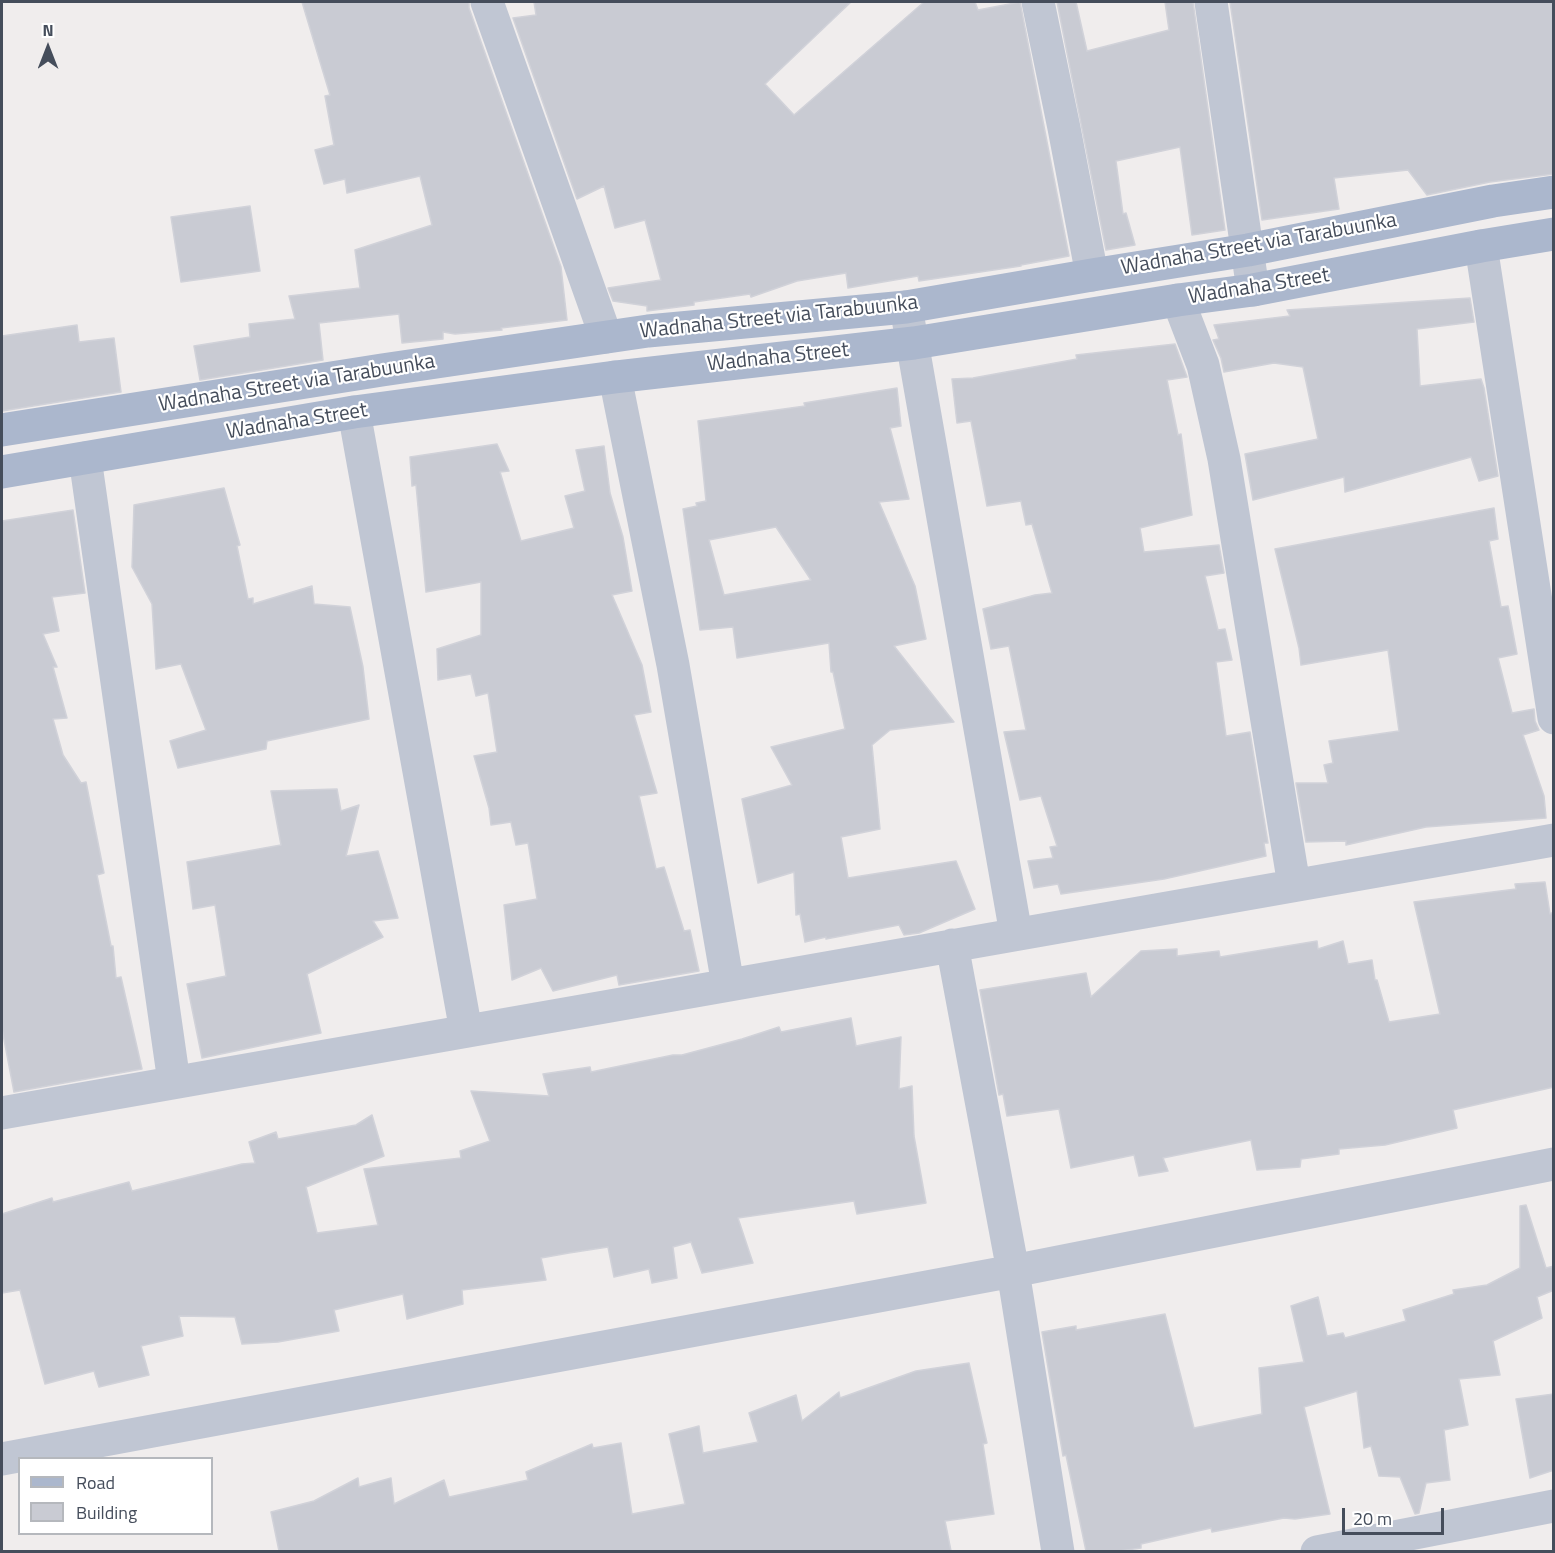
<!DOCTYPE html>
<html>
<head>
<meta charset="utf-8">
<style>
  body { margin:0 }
  #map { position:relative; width:1555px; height:1553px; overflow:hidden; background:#f0eded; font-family:"Titillium Web",sans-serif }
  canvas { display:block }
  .frame { position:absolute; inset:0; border:3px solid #454d5b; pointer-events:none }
  .legend { position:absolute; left:18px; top:1457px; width:195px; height:78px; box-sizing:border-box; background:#fff; border:2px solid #b5b8bd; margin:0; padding:8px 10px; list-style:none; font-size:18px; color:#454d5b }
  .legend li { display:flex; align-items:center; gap:12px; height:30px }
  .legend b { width:30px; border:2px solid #b5b8bd }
  .north { position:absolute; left:18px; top:18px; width:60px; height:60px; -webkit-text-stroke:4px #fff; paint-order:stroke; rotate:0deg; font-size:16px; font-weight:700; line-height:24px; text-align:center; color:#454d5b }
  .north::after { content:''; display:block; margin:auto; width:21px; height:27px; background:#454d5b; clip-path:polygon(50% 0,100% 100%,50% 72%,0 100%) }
  .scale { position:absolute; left:1342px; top:1508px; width:102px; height:27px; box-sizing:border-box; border:3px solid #454d5b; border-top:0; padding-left:8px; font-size:18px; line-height:21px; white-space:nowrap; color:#454d5b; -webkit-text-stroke:4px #fff; paint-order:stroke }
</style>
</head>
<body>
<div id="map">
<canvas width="1555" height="1553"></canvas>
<div class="frame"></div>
<ul class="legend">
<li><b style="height:8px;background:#abb7cd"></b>Road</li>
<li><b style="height:16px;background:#c9cbd3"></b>Building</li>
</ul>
<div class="north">N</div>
<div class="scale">20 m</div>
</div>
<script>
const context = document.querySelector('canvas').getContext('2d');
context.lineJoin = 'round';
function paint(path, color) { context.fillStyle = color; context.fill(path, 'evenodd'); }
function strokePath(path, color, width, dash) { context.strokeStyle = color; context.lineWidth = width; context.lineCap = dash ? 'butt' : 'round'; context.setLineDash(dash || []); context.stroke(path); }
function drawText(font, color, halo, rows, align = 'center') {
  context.font = font + ' "Titillium Web",sans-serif'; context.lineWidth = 4.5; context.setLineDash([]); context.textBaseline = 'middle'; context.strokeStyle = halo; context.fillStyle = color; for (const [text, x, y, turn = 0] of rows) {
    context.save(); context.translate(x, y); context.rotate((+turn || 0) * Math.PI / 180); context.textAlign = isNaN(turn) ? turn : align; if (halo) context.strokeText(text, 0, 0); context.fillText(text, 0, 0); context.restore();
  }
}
const building = new Path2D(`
  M302 2H469V8L561 267 567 320 501 328 502 330 455 334 443 332V339L402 343 399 314 319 323 323 360 200 380 194 346 250 337 249 324 295 319 289 296 360 288 355 250 432 225 420 176 347 193 345 179 324 184 315 150 334 145 325 96 330 95Z
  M534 2H851L765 84 794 115 924 2H975L978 10 1020 2 1069 256 1021 265V266L919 281 918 276 848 288 846 273 797 281 751 297 750 294 694 302V305L647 311V306L613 301 608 288 661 280 645 220 615 228 604 186 577 199 513 18 536 15Z
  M1057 2H1076L1087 51 1169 30 1165 2H1193L1225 230 1192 235 1180 147 1116 161 1123 214 1126 213 1135 245 1106 250Z
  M1230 2H1554V174L1490 182 1427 195 1408 170 1334 178 1339 209 1262 220Z
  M250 206 260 271 181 282 171 217Z
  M1470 298 1474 322 1417 329 1420 386 1481 379 1484 388 1498 476 1479 481 1471 457 1345 492 1344 477 1253 500 1245 454 1318 439 1303 367 1274 363 1224 372 1221 358 1213 340 1219 339 1214 325 1290 316 1287 310Z
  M77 325 79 342 114 338 121 392 2 411V336Z
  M1175 344 1187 377 1167 380 1178 435 1181 434 1192 515 1140 528 1144 552 1219 545 1224 573 1205 576 1218 630 1225 629 1232 660 1216 662 1226 736 1250 732 1268 843H1264L1266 856 1164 879 1061 894 1058 884 1034 888 1028 861 1053 858 1050 847 1057 846 1041 796 1020 800 1004 732 1026 730 1009 646 991 649 983 609 1035 595 1052 593 1032 524 1026 525 1021 501 987 506 971 421 957 423 952 379 973 378 1077 359 1076 355Z
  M897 388 901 426 890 428 909 499 879 502 915 586 926 639 894 646 954 722 890 730 872 745 880 829 841 837 848 878 956 861 975 909 919 933 904 935 899 925 826 939V937L805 942 800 914 796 915 794 872 758 883 742 799 792 785 771 747 845 729 833 672H831L829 643 737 658 733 627 700 630 683 509 697 506 696 503 706 501 698 421 805 406 804 403ZM776 527 811 580 724 595 709 540Z
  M497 444 509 471 500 472 521 541 574 528 565 496 585 491 576 450 604 446 610 493 623 537 632 591 612 595 642 665 651 712 634 715 657 793 639 796 656 869 664 867 684 931 690 930 699 971 619 985 617 975 553 991 541 968 512 980 504 905 537 899 528 843 516 845 511 822 491 825 489 808 474 756 497 752 488 693 476 696 471 674 438 680 437 649 481 635V582L426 592 416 485 412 486 410 457Z
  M224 488 240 545 237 546 248 599 253 598V604L312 586 314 604 350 607 363 667 369 719 267 741 266 749 178 768 170 741 206 730 181 664 156 669 152 604 132 567 134 505Z
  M1494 508 1498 539 1489 541 1501 607 1508 606 1517 654 1498 658 1512 713 1534 709 1535 721 1539 730 1523 735 1544 796 1546 818 1426 827 1346 845V841L1306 842 1296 783H1328L1324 765 1333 763 1329 741 1399 731 1388 650 1301 665 1299 648 1275 549Z
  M73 510 85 593 52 597 59 631 43 634 57 667H53L67 718 53 719 63 755 81 783 86 782 104 873 97 875 111 946H113L116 978 121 977 142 1069 14 1092 2 1029V521Z
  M337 789 341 811 359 805 346 856 378 851 398 918 373 921 383 937 307 974 321 1033 202 1058 187 984 226 976 215 905 193 909 187 862 281 845 271 791Z
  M1545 882 1550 914 1554 912V1087L1453 1110 1457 1128 1385 1145 1339 1149V1154L1301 1159 1300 1167 1257 1170 1251 1140 1163 1158 1168 1171 1139 1176 1134 1155 1071 1168 1059 1109 1007 1116 1003 1094 999 1095 980 990 1086 973 1091 997 1141 951 1177 949V956L1219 951 1220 957 1317 941 1318 949 1343 941 1348 964 1372 960 1375 980H1377L1389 1022 1440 1014 1414 902 1516 889 1515 884Z
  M851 1018 856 1046 901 1037 899 1089 912 1086 914 1136 926 1203 857 1214 854 1201 738 1218 753 1263 702 1273 691 1242 673 1247 677 1278 652 1283 649 1269 614 1277 608 1247 569 1253 541 1258 546 1280 462 1290 463 1304 407 1319 403 1294 334 1310 339 1331 278 1342 242 1344 235 1317 179 1316 183 1336 141 1346 149 1375 99 1387 94 1371 45 1384 20 1290 2 1293V1214L52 1198 53 1202 129 1182 132 1191 242 1164 255 1163 249 1142 276 1132 278 1139 356 1125 372 1115 384 1156 306 1187 317 1233 378 1225 364 1169 461 1158 460 1151 490 1141 471 1091 549 1096 543 1074 590 1067 591 1072 673 1055H682L742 1039 779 1027 781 1032Z
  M1526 1205 1546 1268 1554 1266V1290L1537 1297 1542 1318 1493 1341 1500 1375 1459 1379 1468 1425 1444 1430 1450 1480 1426 1483 1419 1513 1415 1514 1400 1477 1379 1476 1371 1446 1364 1448 1357 1391 1304 1407 1330 1514 1295 1519 1284 1518 1212 1532 1211 1528 1141 1544V1548L1120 1551H1086L1066 1455 1063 1456 1042 1332 1076 1326V1330L1165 1314 1194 1428 1262 1414 1259 1368 1304 1362 1291 1306 1318 1297 1327 1336 1343 1333 1345 1338 1406 1321 1403 1310 1454 1294 1453 1290 1487 1285 1520 1268V1206Z
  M969 1363 987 1443 983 1444 994 1514 945 1521 951 1551H279L271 1512 314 1501 358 1478 359 1487 391 1478 394 1504 444 1480 449 1497 528 1480 526 1472 592 1444 593 1448 621 1443 632 1514 685 1504 669 1434 699 1426 703 1453 758 1442 749 1413 796 1395 802 1421 839 1392 840 1398 916 1371Z
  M1554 1394V1470L1530 1478 1516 1399Z`);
const minor = new Path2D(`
  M487 2 606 337
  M1038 2 1064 128 1092 275
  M1211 2 1253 290
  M1481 246 1554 718
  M1178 300 1203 365 1224 459 1294 885
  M906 307 1016 934
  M615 377 673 665 728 985
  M354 412 466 1031
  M85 458 174 1082
  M952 945 1013 1271 1058 1552
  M2 1113 1554 840
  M2 1459 1013 1271 1554 1164
  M1317 1552 1554 1506`);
const major = new Path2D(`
  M2 430 382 370 648 331 906 307 1092 275 1248 250 1493 201 1554 192
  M2 472 354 412 615 377 914 343 1178 300 1253 290 1481 246 1554 234`);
const streetNames = [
  ["Wadnaha Street via Tarabuunka",1259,245,-10],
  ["Wadnaha Street",1259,287,-9],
  ["Wadnaha Street via Tarabuunka",779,318,-6],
  ["Wadnaha Street",778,358,-6],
  ["Wadnaha Street via Tarabuunka",297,384,-9],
  ["Wadnaha Street",297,422,-9]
];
paint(building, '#c9cbd3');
strokePath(building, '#d1d2d9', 1.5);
strokePath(minor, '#c0c6d3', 33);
strokePath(major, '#abb7cd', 33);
drawText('21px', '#454d5b', '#fff', streetNames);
</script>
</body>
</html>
